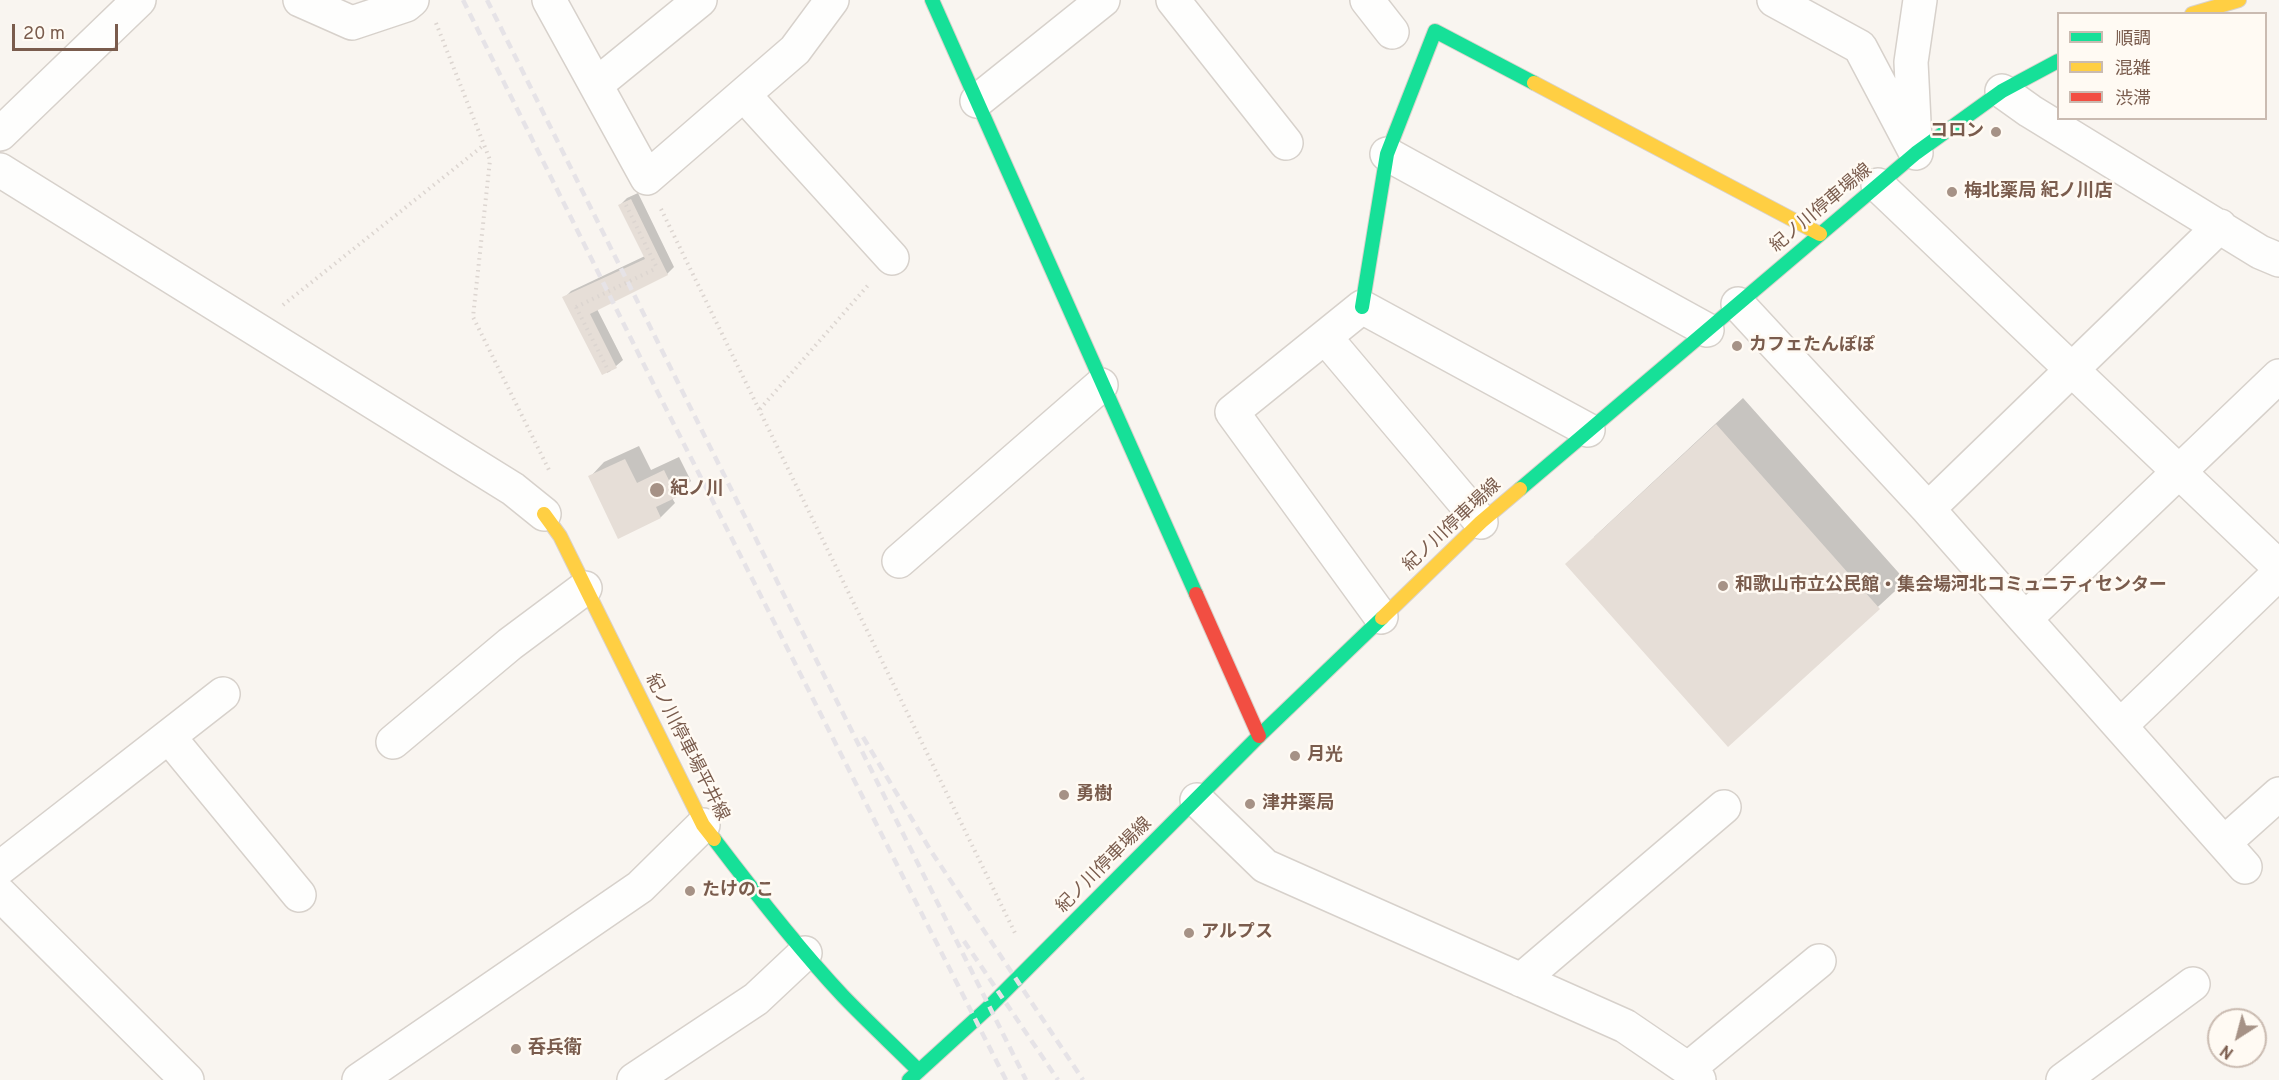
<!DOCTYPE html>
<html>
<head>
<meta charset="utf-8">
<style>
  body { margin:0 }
  #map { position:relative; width:2279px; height:1080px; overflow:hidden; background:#f9f5f0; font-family:Overpass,"Noto Sans JP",sans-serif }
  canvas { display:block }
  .legend { position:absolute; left:2057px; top:12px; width:210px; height:108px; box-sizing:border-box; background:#fffaf3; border:2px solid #cabbb1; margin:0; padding:8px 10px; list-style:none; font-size:18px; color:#7a5c4d }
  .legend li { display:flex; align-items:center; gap:12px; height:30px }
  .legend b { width:30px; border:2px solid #cabbb1 }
  .north { position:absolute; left:2207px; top:1008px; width:60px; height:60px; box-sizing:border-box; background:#fffaf3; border:2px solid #cabbb1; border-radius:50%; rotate:216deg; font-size:16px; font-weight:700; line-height:24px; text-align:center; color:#7a5c4d }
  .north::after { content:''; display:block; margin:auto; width:21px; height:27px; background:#a69286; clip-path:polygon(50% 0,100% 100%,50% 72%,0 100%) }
  .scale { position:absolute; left:12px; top:24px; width:106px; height:27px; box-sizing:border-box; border:3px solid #7a5c4d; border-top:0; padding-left:8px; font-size:18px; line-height:21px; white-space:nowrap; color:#7a5c4d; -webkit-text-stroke:4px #fffaf3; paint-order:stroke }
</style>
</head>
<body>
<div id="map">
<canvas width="2279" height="1080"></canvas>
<ul class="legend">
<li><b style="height:8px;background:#16e098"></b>順調</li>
<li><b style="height:8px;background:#ffcf43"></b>混雑</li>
<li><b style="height:8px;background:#f24e42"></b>渋滞</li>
</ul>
<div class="north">N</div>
<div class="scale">20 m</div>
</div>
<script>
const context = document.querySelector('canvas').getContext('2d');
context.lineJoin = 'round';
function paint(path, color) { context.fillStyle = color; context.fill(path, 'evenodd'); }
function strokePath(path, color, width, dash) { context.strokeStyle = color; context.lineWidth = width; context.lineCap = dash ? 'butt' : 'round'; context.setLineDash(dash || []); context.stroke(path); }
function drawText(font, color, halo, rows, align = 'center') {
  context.font = font + ' Overpass,"Noto Sans JP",sans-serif'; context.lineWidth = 5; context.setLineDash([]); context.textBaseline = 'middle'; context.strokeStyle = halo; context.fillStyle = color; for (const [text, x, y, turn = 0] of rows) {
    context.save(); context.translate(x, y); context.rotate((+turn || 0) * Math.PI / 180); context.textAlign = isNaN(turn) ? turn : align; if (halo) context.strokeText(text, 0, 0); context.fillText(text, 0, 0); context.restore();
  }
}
const shadow = new Path2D(`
  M638 193 674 267 667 274 597 309 623 360 616 366 603 373 564 298 571 291 645 256 620 205 627 198Z
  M1743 398 1906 581 1728 745 1594 537Z
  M639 446 651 470 679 457 691 481 672 498 675 503 661 517 618 537 590 477 604 462Z`);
const building = new Path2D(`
  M631 199 668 275 590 314 617 368 602 375 562 297 645 259 618 205Z
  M1716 424 1880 609 1728 747 1565 564Z
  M625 459 637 483 664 470 677 497 656 507 661 518 618 539 588 476Z`);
const path = new Path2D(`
  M436 23 490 160 473 317 550 472
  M626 205 657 268
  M661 209 1015 933
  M283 305 484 145
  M576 307 609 372
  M760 409 870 283`);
const street = new Path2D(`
  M300 0 352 23 406 5 412 0
  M549 0 647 178 795 50 832 0
  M1173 0 1286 143
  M1367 0 1392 32
  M1774 0 1860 47 1916 153
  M597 84 700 0
  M2002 91 2030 111 2260 252 2279 260
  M744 95 892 258
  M977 101 1103 0
  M0 134 139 0
  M1915 142 1911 62 1920 0
  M1387 154 1707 330
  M0 170 513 489 544 514
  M1878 185 2279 567
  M1738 304 1928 509 2220 226
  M1325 337 1481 522
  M1928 509 2025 619 2279 376
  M899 561 1101 385
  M1381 617 1232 412 1362 307 1588 430
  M2025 619 2245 867
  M2120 726 2279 573
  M169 737 299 895
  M393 742 510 644 585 588
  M1197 800 1265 866 1625 1026 1688 1069 1699 1080
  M2224 843 2279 794
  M0 868 223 694
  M0 894 187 1080
  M1521 980 1724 807
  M1688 1069 1819 961
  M359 1080 640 887 703 825
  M634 1080 756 999 805 953
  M2063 1080 2193 984`);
const fast = new Path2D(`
  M932 0 1196 594
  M1362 307 1387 154 1435 31 1534 83
  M1520 489 1916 153 2002 91 2058 61
  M714 839C755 893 797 947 843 996 868 1022 894 1046 919 1071
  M909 1080 989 1007 1259 736 1382 618`);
const slow = new Path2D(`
  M2192 14 2239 0
  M1534 83 1820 234
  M544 514 560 536 703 825 714 839
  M1382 618 1481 522 1520 489`);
const jam = new Path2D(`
  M1196 594 1259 736`);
const rail = new Path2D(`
  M463 0 653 383 1006 1080
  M487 0 1026 1080
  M863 737 931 851 1083 1080
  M964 941 1058 1080`);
const pathBridge = new Path2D(`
  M576 307 657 268`);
const markers = [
  [1996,132,6,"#a69286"],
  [1952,192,6,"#a69286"],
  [1737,346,6,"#a69286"],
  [657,490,8,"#a69286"],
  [1723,586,6,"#a69286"],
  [1295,756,6,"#a69286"],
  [1064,795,6,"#a69286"],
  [1250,804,6,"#a69286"],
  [690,891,6,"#a69286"],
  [1189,933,6,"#a69286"],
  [516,1049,6,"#a69286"]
];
const poiNames = [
  ["コロン",1984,132,"right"],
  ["梅北薬局 紀ノ川店",1964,192],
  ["カフェたんぽぽ",1749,346],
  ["紀ノ川",670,490],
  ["和歌山市立公民館・集会場河北コミュニティセンター",1735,586],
  ["月光",1307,756],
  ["勇樹",1076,795],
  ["津井薬局",1262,804],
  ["たけのこ",702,891],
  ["アルプス",1201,933],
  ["呑兵衛",528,1049]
];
const streetNames = [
  ["紀ノ川停車場線",1822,209,-40],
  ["紀ノ川停車場線",1453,526,-43],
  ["紀ノ川停車場平井線",686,748,63],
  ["紀ノ川停車場線",1105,866,-45]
];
paint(shadow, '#0003');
paint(building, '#e6ded7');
strokePath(street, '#d7d1cb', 36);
strokePath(fast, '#d9d2cb', 16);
strokePath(slow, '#d9d2cb', 16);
strokePath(jam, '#d9d2cb', 16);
strokePath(path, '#dcd5d0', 4, [1.5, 4.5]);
strokePath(street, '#fefefd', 33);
strokePath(fast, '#16e098', 14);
strokePath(slow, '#ffcf43', 14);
strokePath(jam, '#f24e42', 14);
strokePath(rail, '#e6e3e7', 4.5, [9, 6]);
strokePath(pathBridge, '#dcd5d0', 4, [1.5, 4.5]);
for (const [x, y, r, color] of markers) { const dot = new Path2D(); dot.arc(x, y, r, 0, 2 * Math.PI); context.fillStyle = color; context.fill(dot); strokePath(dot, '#fffaf3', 2); }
drawText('bold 18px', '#7a5c4d', '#fffaf3', poiNames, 'left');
drawText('18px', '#7a5c4d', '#fffaf3', streetNames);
</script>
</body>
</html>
